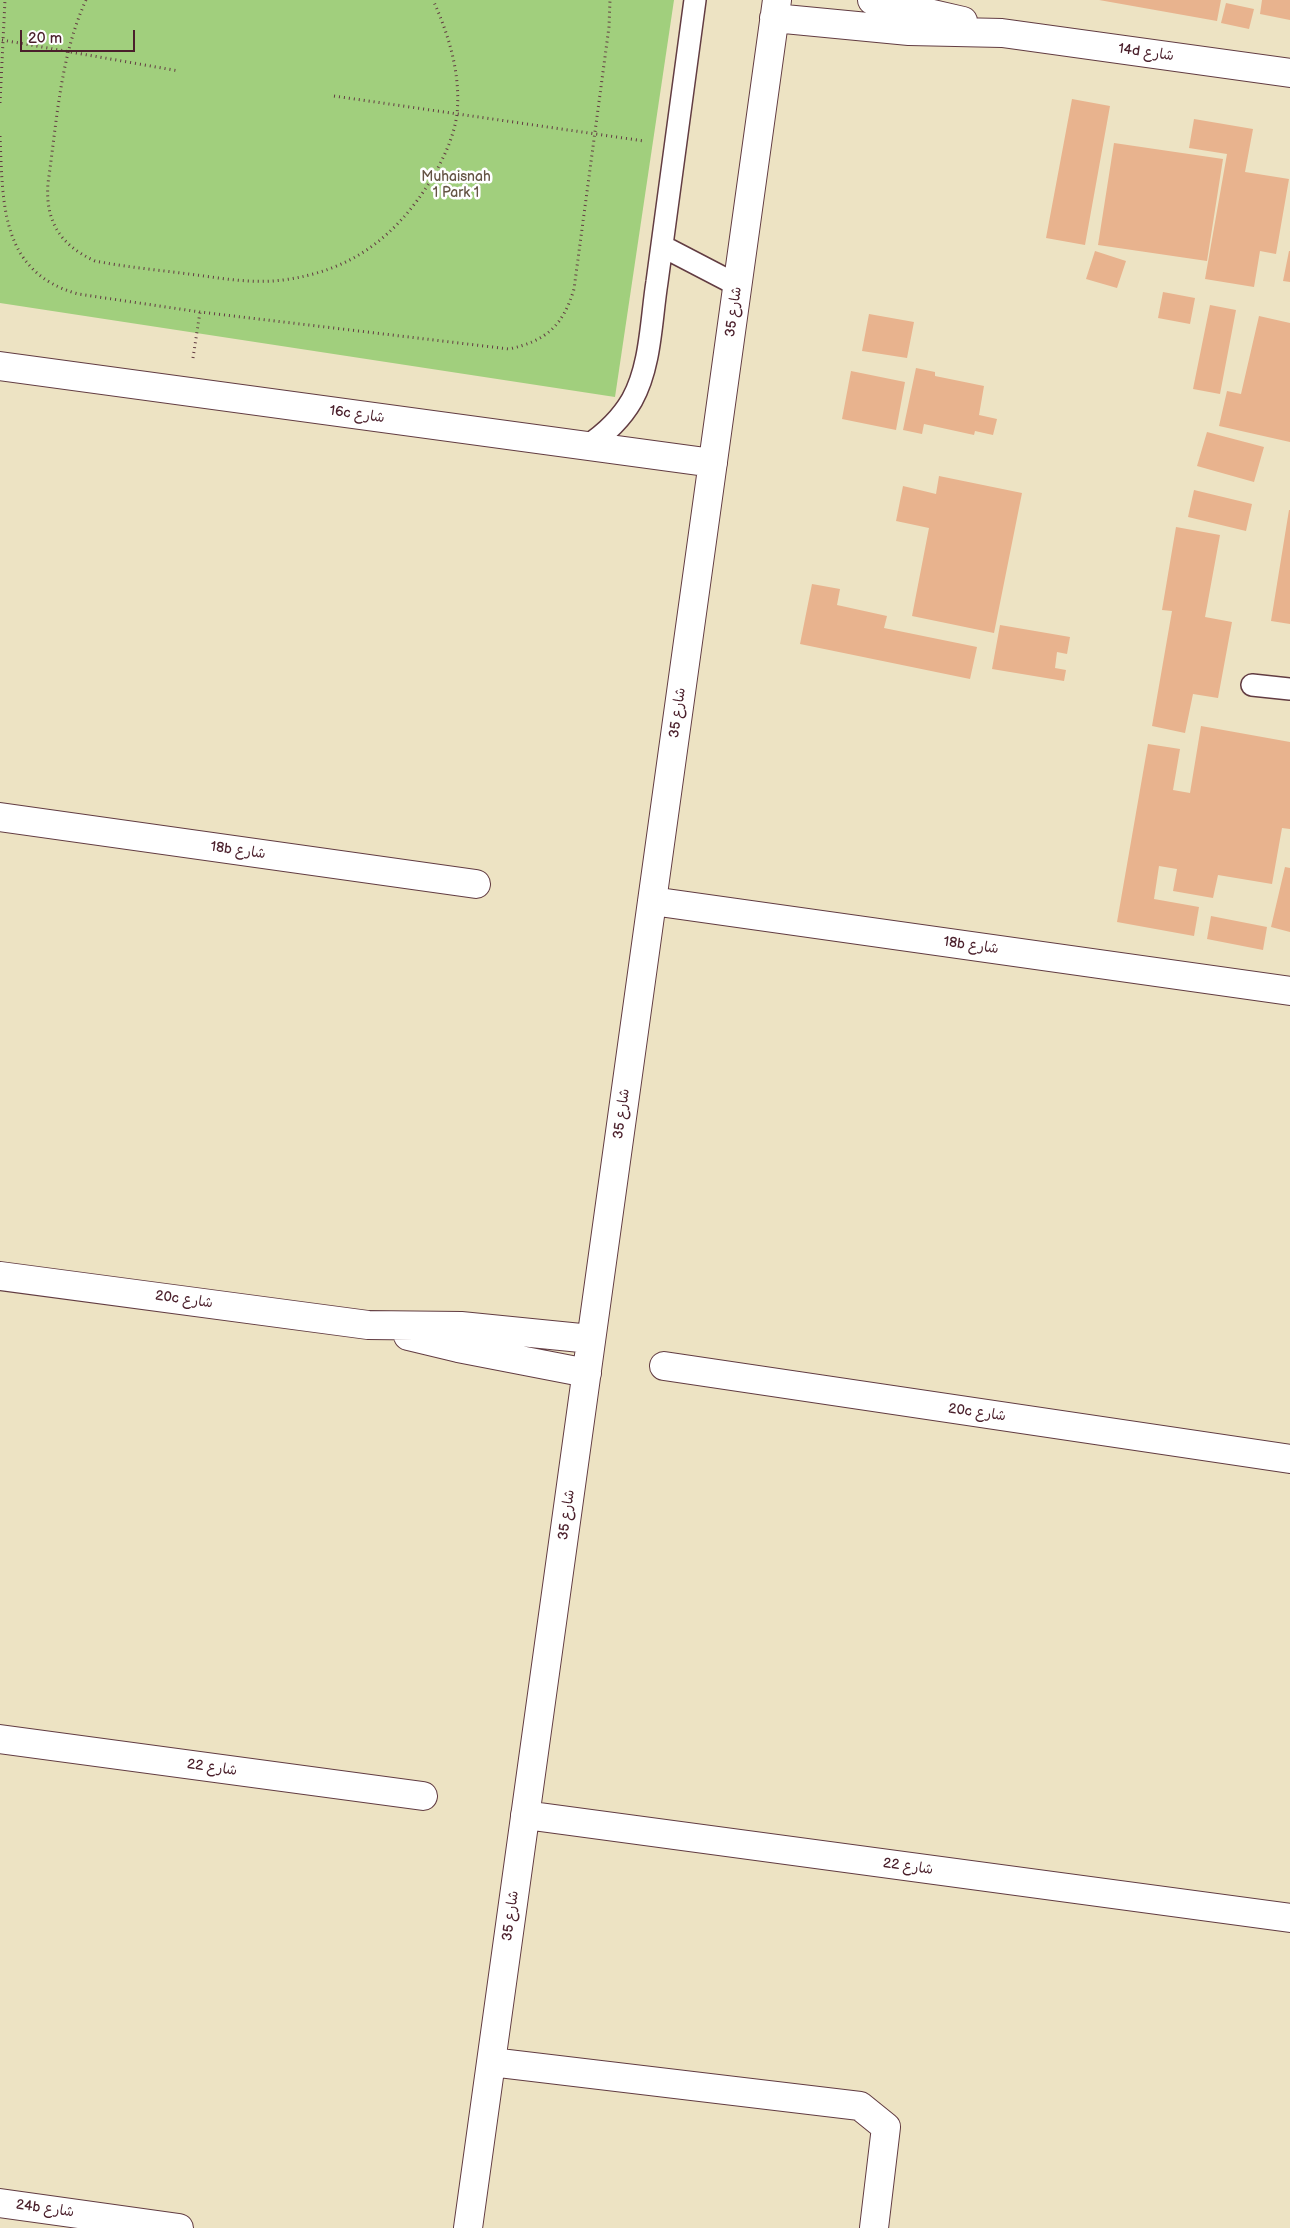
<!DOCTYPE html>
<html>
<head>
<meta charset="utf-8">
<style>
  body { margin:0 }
  #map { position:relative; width:1290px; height:2228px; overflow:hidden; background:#ede3c3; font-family:"Balsamiq Sans",sans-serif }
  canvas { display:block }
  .scale { position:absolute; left:20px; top:30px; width:115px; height:22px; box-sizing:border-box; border:2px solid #4a1f2b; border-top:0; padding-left:6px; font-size:15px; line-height:18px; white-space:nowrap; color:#4a1f2b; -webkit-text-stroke:4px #fff; paint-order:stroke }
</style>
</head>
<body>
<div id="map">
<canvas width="1290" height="2228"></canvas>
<div class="scale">20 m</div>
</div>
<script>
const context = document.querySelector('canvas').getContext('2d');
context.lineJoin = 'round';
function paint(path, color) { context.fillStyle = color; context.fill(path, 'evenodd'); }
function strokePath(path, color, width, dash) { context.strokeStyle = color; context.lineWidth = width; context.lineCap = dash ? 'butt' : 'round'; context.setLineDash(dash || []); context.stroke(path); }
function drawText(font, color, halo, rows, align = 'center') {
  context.font = font + ' "Balsamiq Sans","Playpen Sans Arabic",sans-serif'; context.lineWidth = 5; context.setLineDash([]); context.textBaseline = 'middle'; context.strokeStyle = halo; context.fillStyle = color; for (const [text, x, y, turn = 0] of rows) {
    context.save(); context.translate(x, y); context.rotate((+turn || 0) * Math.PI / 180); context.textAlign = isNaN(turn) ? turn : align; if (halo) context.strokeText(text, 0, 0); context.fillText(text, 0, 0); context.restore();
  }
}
const green = new Path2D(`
  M0 0H674L615 397 0 303Z`);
const building = new Path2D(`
  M1099 0H1221L1217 21Z
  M1262 0H1290V20L1260 14Z
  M1226 3 1254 9 1249 29 1221 23Z
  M1072 99 1110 106 1085 245 1046 238Z
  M1194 119 1253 129 1245 172 1289 179 1276 254 1260 251 1254 287 1205 279 1227 154 1189 148Z
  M1114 143 1223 159 1207 261 1098 245Z
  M1095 251 1126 261 1117 288 1086 279Z
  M1289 251H1290V282L1283 281Z
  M1163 292 1195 298 1190 324 1158 318Z
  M1210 305 1236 310 1220 394 1193 389Z
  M869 314 914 322 907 358 862 351Z
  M1259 316 1290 323V442L1219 426 1227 391 1241 394Z
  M916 368 935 372V376L984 386 979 415 997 419 993 435 975 431 974 435 924 424 922 434 903 430Z
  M851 371 905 382 896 430 842 419Z
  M1207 432 1264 447 1254 482 1197 466Z
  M939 476 1022 493 994 633 912 616 929 528 896 521 903 486 936 494Z
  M1194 490 1252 504 1246 531 1188 517Z
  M1289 510H1290V624L1271 621Z
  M1176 527 1220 535 1205 617 1232 622 1218 698 1193 694 1185 733 1152 726 1172 611 1162 610Z
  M812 584 840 589 837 605 887 616 884 628 977 647 970 679 800 644Z
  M1000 625 1070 637 1067 654 1057 652 1055 668 1066 670 1064 681 992 669Z
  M1201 726 1290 742V829L1282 828 1272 884 1218 875 1213 898 1173 891 1177 869 1159 866 1154 899 1199 907 1194 936 1117 922 1148 744 1180 749 1173 790 1190 793Z
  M1285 867 1290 868V932L1271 927Z
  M1211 916 1267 927 1263 950 1207 939Z`);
const path = new Path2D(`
  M86 0C60 57 57 121 48 183 45 221 60 245 95 261 126 267 158 270 189 274 220 278 252 284 283 280 351 271 395 238 431 180 443 160 454 137 457 114 461 75 449 35 433 0
  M2 40 179 71
  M334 96 644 141
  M0 103 5 0
  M0 136C3 204 0 272 78 294L200 312 509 349C546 341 563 326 574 289L609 27 610 0
  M193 358 200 312`);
const service = new Path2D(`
  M662 246 737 285
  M587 446C605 434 621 419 632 400 651 366 651 320 657 282 670 188 682 94 695 0
  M1252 685 1290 689`);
const minor = new Path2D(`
  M872 0 963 21
  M774 18 909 31 1002 33 1290 73
  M0 366 713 463
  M0 817 476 884
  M652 901 1290 991
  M0 1276 368 1325 461 1326 591 1339
  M408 1336 458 1348 587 1373
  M664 1366 1290 1459
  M0 1739 423 1796
  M525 1815 1290 1918
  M491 2062 860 2106 886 2127 874 2228
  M0 2203 179 2228
  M468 2228 777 0`);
const streetNames = [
  ["14d شارع",1146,53,8],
  ["شارع 35",734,312,-82],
  ["16c شارع",357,415,8],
  ["شارع 35",678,713,-82],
  ["18b شارع",238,851,8],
  ["18b شارع",971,946,8],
  ["شارع 35",622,1114,-82],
  ["20c شارع",184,1300,8],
  ["20c شارع",977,1413,8],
  ["شارع 35",567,1515,-82],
  ["شارع 22",212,1768,8],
  ["شارع 22",908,1867,8],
  ["شارع 35",511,1916,-82],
  ["24b شارع",45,2209,8]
];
const parkNames = [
  ["Muhaisnah",456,177],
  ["1 Park 1",456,193]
];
paint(green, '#a1cf7d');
paint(building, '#e8b38e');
strokePath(service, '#623c42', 24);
strokePath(minor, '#623c42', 30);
strokePath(path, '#623c42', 3, [1, 4]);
strokePath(service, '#fff', 21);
strokePath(minor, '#fff', 28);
drawText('14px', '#4a1f2b', '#fff', streetNames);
drawText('14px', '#645444', '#fff', parkNames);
</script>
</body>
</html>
